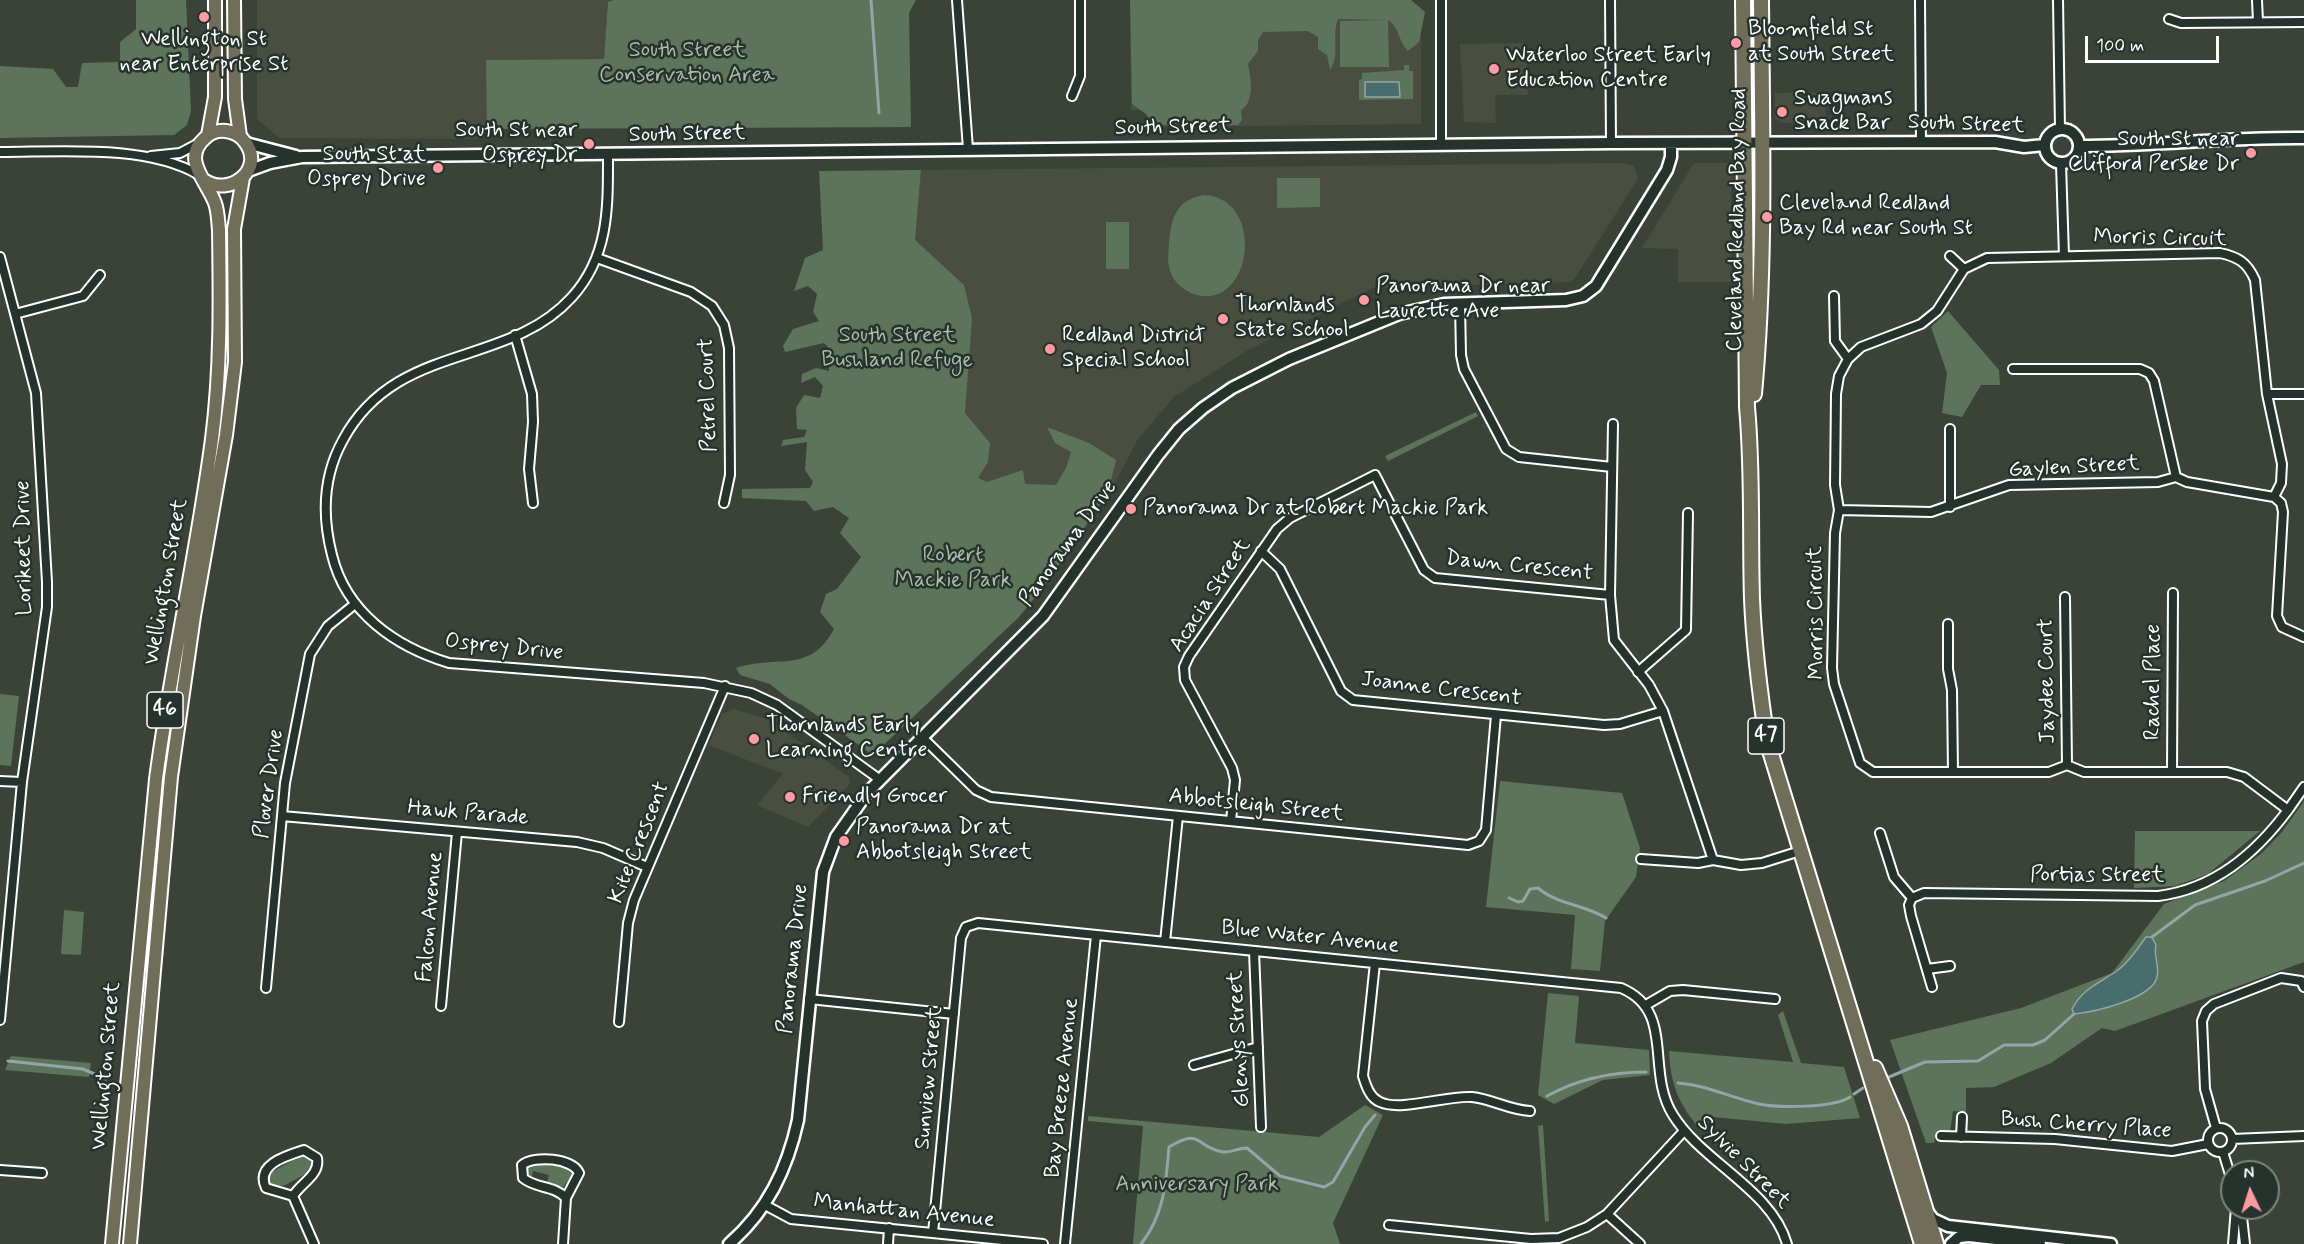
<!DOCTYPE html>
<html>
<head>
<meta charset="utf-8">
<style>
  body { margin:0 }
  #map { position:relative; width:2304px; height:1244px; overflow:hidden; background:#3b4339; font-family:Mynerve,sans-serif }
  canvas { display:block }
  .north { position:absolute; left:2220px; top:1160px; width:60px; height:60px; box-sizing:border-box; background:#26332d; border:2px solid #7d8581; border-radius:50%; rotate:356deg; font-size:16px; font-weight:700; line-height:24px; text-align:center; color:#fff }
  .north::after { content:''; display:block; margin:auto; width:21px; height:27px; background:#ff9aa2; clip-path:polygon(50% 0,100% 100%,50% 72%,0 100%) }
  .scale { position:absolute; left:2085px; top:36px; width:134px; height:27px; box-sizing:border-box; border:3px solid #fff; border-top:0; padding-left:8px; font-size:18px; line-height:21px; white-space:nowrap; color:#fff; -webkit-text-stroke:4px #26332d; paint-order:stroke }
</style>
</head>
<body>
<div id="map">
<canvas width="2304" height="1244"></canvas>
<div class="north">N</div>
<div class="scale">100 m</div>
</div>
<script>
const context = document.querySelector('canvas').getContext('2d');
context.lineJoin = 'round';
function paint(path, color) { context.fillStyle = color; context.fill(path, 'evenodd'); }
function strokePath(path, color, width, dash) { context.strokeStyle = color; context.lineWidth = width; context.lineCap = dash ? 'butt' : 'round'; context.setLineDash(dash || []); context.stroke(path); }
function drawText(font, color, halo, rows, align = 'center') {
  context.font = font + ' Mynerve,sans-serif'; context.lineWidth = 5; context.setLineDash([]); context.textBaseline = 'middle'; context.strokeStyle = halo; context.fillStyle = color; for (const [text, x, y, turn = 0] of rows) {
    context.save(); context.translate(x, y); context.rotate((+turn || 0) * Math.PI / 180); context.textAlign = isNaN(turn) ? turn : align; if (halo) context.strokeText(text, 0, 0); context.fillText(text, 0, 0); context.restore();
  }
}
const built = new Path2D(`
  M257 0H614L608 2 604 59 487 60V129L477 139 279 138 257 119Z
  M1421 6V124L1153 127 1152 110H1131L1130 10Z
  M1526 43 1528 95H1495L1496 123 1464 122 1460 44Z
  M1825 92 1826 122 1782 123 1775 118V93Z
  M1620 163 1634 166 1638 179 1575 278 1570 282 1372 288 1248 350 1174 397 1138 439 1114 485 975 486 965 413 914 240 921 170Z
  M1694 163H1731V282H1678V249L1642 248Z
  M733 709 768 719 849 777 850 784 808 827 757 805 783 774 709 745 722 714Z`);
const green = new Path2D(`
  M136 0H186L191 111 187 125 174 135 0 138V66L53 69 66 87H78L82 63 120 62V42L136 29Z
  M614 0H916L909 13 911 127 487 129 486 60 604 59 608 2Z
  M1130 0H1411L1425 12 1419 42 1408 51C1398 41 1400 28 1388 20L1389 67H1340V21L1387 20 1338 19C1331 36 1341 55 1330 70L1327 55 1318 49V37L1308 31 1263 32 1258 40V51L1248 64C1251 78 1255 102 1241 110L1242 120 1238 125H1154L1146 114 1132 104Z
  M1404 65H1409V71H1413V99L1359 100V80L1362 79V73L1404 70Z
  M921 170 915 240 964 285 972 318 965 413 990 443 988 462 978 478 987 482 1023 470 1025 484 1056 485 1066 468 1071 452 1055 443 1047 427 1089 443 1116 460 1110 484 1114 485 1043 588 1018 618 873 755 802 705 789 699 770 684 740 675 736 668C779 654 809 675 834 629L820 612 826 594 837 589 861 557 840 533 849 518 833 507 814 511 806 501 742 498V489L810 488 813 482 805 470 807 442 781 446 783 440 804 437 807 430 797 429 796 408 804 395 820 398 823 386 815 377 801 383 802 374 816 368 829 371V348L824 343 785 352 783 346 793 329 819 321 813 312 817 294 808 286 794 291 805 258 823 250 819 171Z
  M1277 178H1320V207L1277 208Z
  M1204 195C1266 198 1253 309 1197 295 1186 292 1177 285 1172 276 1167 265 1168 256 1169 244 1171 218 1176 200 1204 195Z
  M1106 222H1129V269H1106Z
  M1948 311 1999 370 2000 385H1981L1962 417 1942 413 1947 373 1931 327Z
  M1476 412 1478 416 1388 461 1385 456Z
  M0 694 19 696 11 766 0 765Z
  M1500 781 1622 793 1640 848 1636 877 1605 921 1600 971 1571 969 1575 915 1486 907Z
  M2304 801V962L2115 1031 2102 1028 2051 1063 1994 1087 1966 1088V1112L1953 1111 1950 1132 1936 1133 1934 1143H1926L1890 1040 2021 1008 2112 973 2164 904 2224 881 2261 854 2282 832Z
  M2135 831H2260L2208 874 2175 886 2134 888Z
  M64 910 84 912 81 955 61 954Z
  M1548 993 1579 996 1575 1043 1649 1050 1650 1075 1603 1080 1554 1104 1538 1095Z
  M1783 1011 1801 1063 1844 1067 1860 1118 1786 1124 1713 1117 1701 1131C1679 1103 1671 1088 1669 1051L1793 1062 1778 1015Z
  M11 1056 91 1063 89 1077 5 1070Z
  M1365 1105 1383 1115 1333 1223 1340 1244H1133L1143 1126 1088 1121V1116L1319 1137Z
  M1543 1125 1549 1221 1545 1222 1538 1126Z
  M304 1154 314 1163 313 1170 285 1185 272 1187 267 1179 268 1174Z
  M535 1163 571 1168 573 1175 563 1187 547 1184 549 1175 533 1171 531 1181 526 1172 528 1166Z`);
const water = new Path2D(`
  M1365 82H1399L1400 97H1365Z
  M2146 937H2152L2156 945C2153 956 2160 966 2157 977 2152 999 2094 1012 2074 1014L2072 1009C2083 988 2100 983 2118 970 2129 962 2138 948 2146 937Z`);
const stream = new Path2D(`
  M871 0 879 113
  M1509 898 1518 902 1523 901 1530 889 1538 888C1558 905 1584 904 1606 918
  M2152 937 2195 905 2265 881 2304 863
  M8 1061 83 1069 106 1079
  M1889 1077 1925 1062 1978 1061 2004 1045H2033L2045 1040 2074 1014
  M1678 1083C1707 1085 1731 1098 1759 1104 1778 1108 1834 1108 1850 1097
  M1854 1094 1863 1088
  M1547 1096C1578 1079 1610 1072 1646 1072
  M1141 1244C1164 1215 1166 1183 1169 1147 1203 1127 1194 1147 1223 1152 1231 1153 1238 1148 1247 1148L1280 1176 1324 1187 1333 1182 1365 1127 1375 1115`);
const street = new Path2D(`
  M957 0 968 149
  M1441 0V144
  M1610 0 1611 143
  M1920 0 1921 142
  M2058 0 2060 129
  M2257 0 2258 22
  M2169 19 2181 23 2304 22
  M1072 96 1080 76V0
  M0 152C60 152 147 144 199 175
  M151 156 180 153 199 143
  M608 156C608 208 609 256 572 297 507 369 396 341 343 440 323 476 322 516 332 555 346 613 396 647 449 663L704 683 751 693 777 705 879 779
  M2061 164 2064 256
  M1950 256 1964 269
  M0 257 36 393 47 582V607L22 782 0 1020
  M597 258 691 292 712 306 724 325 729 348 730 475 724 503
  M1834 296 1835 341 1848 359
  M1460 304 1461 355 1464 369 1506 449 1519 457 1612 467
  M15 314 83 296 100 275
  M515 335 532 394 533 422 529 469 533 503
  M2013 369H2140L2149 373 2154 381 2176 477
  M2267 394H2304
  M1950 429V507
  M1839 510 1931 512 2009 485 2158 482 2176 477 2187 482 2274 497
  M1261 551 1280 569 1341 691 1353 700 1604 725 1620 724 1663 711
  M1610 595 1613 424
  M2065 597 2067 765
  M1948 624V669L1952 690 1953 772
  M2304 637 2282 627 2277 616 2283 512 2281 503 2274 497 2281 483 2282 464 2267 394 2255 280C2247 262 2238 257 2220 253L1987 258 1964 269 1937 311 1921 324 1861 347 1848 359 1839 376 1836 394 1835 485 1839 510 1835 533 1832 668 1834 684 1860 763 1873 772H2049L2067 765 2084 772H2227L2244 777 2288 810 2304 787
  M1638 672 1686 630 1688 513
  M924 739 976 790 991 797 1468 845 1479 841 1486 830 1496 715
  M2172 772 2173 593
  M0 781 22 782
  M282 816 577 842 603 848 647 867
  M1231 821 1235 780 1232 768 1185 680 1184 667 1189 656 1277 529 1290 518 1375 475 1424 570 1435 578 1610 595 1614 640 1649 685 1663 711 1713 860
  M1880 833 1894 877 1912 898
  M1641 859 1698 863 1713 860 1741 865 1762 863 1800 851
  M1912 898 1924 893 2158 896C2214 889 2255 854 2288 810
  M1912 898 1909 905 1911 916 1932 987
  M1165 942 1178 816
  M1254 951 1261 1127
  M1375 963 1363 1076C1366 1086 1370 1098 1380 1102 1400 1112 1448 1095 1472 1097 1492 1099 1509 1110 1530 1111
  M1927 969 1950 966
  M266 988 285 783 310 654 328 626 355 604
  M809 999 954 1014
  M1646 1005 1670 991 1683 990 1775 999
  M441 1006 457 832
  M619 1022 628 923 634 900 725 686
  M1194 1065 1258 1047
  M2216 1128 2205 1089 2202 1021 2206 1011 2214 1004 2281 978 2301 981 2304 987
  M2208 1140a12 12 0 1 1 24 0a12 12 0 1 1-24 0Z
  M1941 1136 2055 1139 2172 1151 2208 1144
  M1961 1137 1962 1117
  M2232 1139 2304 1136
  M304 1150 317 1158C320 1175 302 1182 293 1196L266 1188C255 1165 285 1156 304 1150Z
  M2223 1152 2232 1181
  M0 1170 42 1173
  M293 1196 314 1244
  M765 1205 791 1219 1043 1244
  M2241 1208 2245 1244
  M1607 1214 1640 1244
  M1389 1225 1531 1239 1559 1238 1587 1227 1607 1214 1684 1131
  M933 1233 961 938 966 927 978 923 1621 988C1676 1011 1645 1071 1673 1115 1702 1162 1772 1190 1787 1244
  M563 1244 566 1198 579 1173C573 1158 534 1155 522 1165L523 1178C536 1189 554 1185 566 1198
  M888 1244 889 1228
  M1065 1244 1096 935
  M2233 1244 2236 1208`);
const secondary = new Path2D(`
  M2045 146a17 17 0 1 1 34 0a17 17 0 1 1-34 0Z
  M246 143 296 156
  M2079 146C2154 146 2229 137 2304 138
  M248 171 270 163 302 157 1611 143 1995 142 2024 147 2044 145
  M1927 1211 1933 1219 1948 1226 2111 1244
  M729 1244C767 1211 787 1170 798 1120L823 872 836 837 867 793 1043 616 1158 455 1179 429 1203 408 1232 388 1289 359 1399 314 1444 304 1566 300 1583 296 1596 286 1667 170 1671 157V144
  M1951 1244 1959 1237 1969 1236 2040 1244`);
const primary = new Path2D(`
  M234 0 235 99 240 136
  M208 135 215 97V0
  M112 1244 156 779C171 665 197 553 212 439 221 370 220 299 219 230 218 221 218 211 215 203 207 181 181 159 205 138 210 133 218 130 226 131 234 132 241 136 245 142 266 169 229 198 204 180
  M130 1244 171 777 194 616 226 435 235 362 234 229 243 178`);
const highway = new Path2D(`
  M1743 0 1747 407C1753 471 1750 535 1752 599 1754 647 1760 694 1767 741L1922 1244
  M1754 394C1766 263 1762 131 1761 0
  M1875 1068 1900 1126 1936 1244`);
const markers = [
  [204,17,6,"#ff9aa2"],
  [1736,43,6,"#ff9aa2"],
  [1494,69,6,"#ff9aa2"],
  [1782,112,6,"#ff9aa2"],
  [589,144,6,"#ff9aa2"],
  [2251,153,6,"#ff9aa2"],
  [438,168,6,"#ff9aa2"],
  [1767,217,6,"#ff9aa2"],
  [1364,300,6,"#ff9aa2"],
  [1223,319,6,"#ff9aa2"],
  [1050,349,6,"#ff9aa2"],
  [1131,509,6,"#ff9aa2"],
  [754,739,6,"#ff9aa2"],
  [790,797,6,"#ff9aa2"],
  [844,841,6,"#ff9aa2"]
];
const shields = [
  [165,710,36],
  [1766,736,36]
];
const shieldNames = [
  ["46",165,710],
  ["47",1766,736]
];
const poiNames = [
  ["Bloomfield St",1748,30],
  ["at South Street",1748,55],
  ["Wellington St",204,40,"center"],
  ["near Enterprise St",204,65,"center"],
  ["Waterloo Street Early",1506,56],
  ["Education Centre",1506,81],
  ["Swagmans",1794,99],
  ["Snack Bar",1794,124],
  ["South St near",577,131,"right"],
  ["Osprey Dr",577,156,"right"],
  ["South St near",2239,140,"right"],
  ["Clifford Perske Dr",2239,165,"right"],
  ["South St at",426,155,"right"],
  ["Osprey Drive",426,180,"right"],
  ["Cleveland Redland",1779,204],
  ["Bay Rd near South St",1779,229],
  ["Panorama Dr near",1376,287],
  ["Laurette Ave",1376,312],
  ["Thornlands",1235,306],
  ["State School",1235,331],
  ["Redland District",1062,336],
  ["Special School",1062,361],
  ["Panorama Dr at Robert Mackie Park",1143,509],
  ["Thornlands Early",766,726],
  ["Learning Centre",766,751],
  ["Friendly Grocer",802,797],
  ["Panorama Dr at",856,828],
  ["Abbotsleigh Street",856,853]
];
const parkNames = [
  ["South Street",687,51],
  ["Conservation Area",687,76],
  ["South Street",897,336],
  ["Bushland Refuge",897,361],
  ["Robert",953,556],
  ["Mackie Park",953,581],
  ["Anniversary Park",1197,1185]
];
const streetNames = [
  ["South Street",1966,125,2],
  ["South Street",1173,128,-1],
  ["South Street",687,135,-1],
  ["Cleveland Redland Bay Road",1738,220,-89],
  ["Morris Circuit",2160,239,1],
  ["Petrel Court",709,395,-92],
  ["Gaylen Street",2074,468,-3],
  ["Panorama Drive",1069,544,-54],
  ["Lorikeet Drive",25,548,-91],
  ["Dawn Crescent",1519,567,6],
  ["Wellington Street",167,582,-80],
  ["Acacia Street",1211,596,-57],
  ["Morris Circuit",1817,613,-91],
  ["Osprey Drive",504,648,6],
  ["Jaydee Court",2048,681,-91],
  ["Rachel Place",2154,682,-90],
  ["Joanne Crescent",1441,690,7],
  ["Plover Drive",270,784,-82],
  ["Abbotsleigh Street",1256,806,6],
  ["Hawk Parade",468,814,5],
  ["Kite Crescent",640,843,-68],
  ["Portias Street",2097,876],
  ["Falcon Avenue",431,917,-85],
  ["Blue Water Avenue",1310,938,6],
  ["Panorama Drive",794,959,-84],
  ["Glenys Street",1240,1039,-93],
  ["Wellington Street",107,1066,-85],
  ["Sunview Street",930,1078,-85],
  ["Bay Breeze Avenue",1063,1088,-84],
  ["Bush Cherry Place",2086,1126,4],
  ["Sylvie Street",1743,1163,45],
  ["Manhattan Avenue",904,1212,6]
];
paint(built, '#494e41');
paint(green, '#5c7459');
paint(water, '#486d6c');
strokePath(water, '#91a7a7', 1.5);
strokePath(stream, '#91a7a7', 3);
strokePath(street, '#fff', 12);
strokePath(secondary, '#fff', 15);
strokePath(primary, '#fff', 16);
strokePath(highway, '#fff', 18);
strokePath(street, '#26332d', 8);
strokePath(secondary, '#26332d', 10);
strokePath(primary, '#706e59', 12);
strokePath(highway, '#706e59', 14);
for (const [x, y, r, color] of markers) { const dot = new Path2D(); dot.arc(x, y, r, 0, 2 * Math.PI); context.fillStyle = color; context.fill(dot); strokePath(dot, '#26332d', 2); }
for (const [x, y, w] of shields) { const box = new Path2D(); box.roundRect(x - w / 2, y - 18, w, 36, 4.5); context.fillStyle = '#26332d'; context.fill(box); strokePath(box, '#fff', 1.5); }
drawText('bold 21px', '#fff', null, shieldNames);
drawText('22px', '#fff', '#26332d', poiNames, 'left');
drawText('22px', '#aebaac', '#26332d', parkNames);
drawText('22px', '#fff', '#26332d', streetNames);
</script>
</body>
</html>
